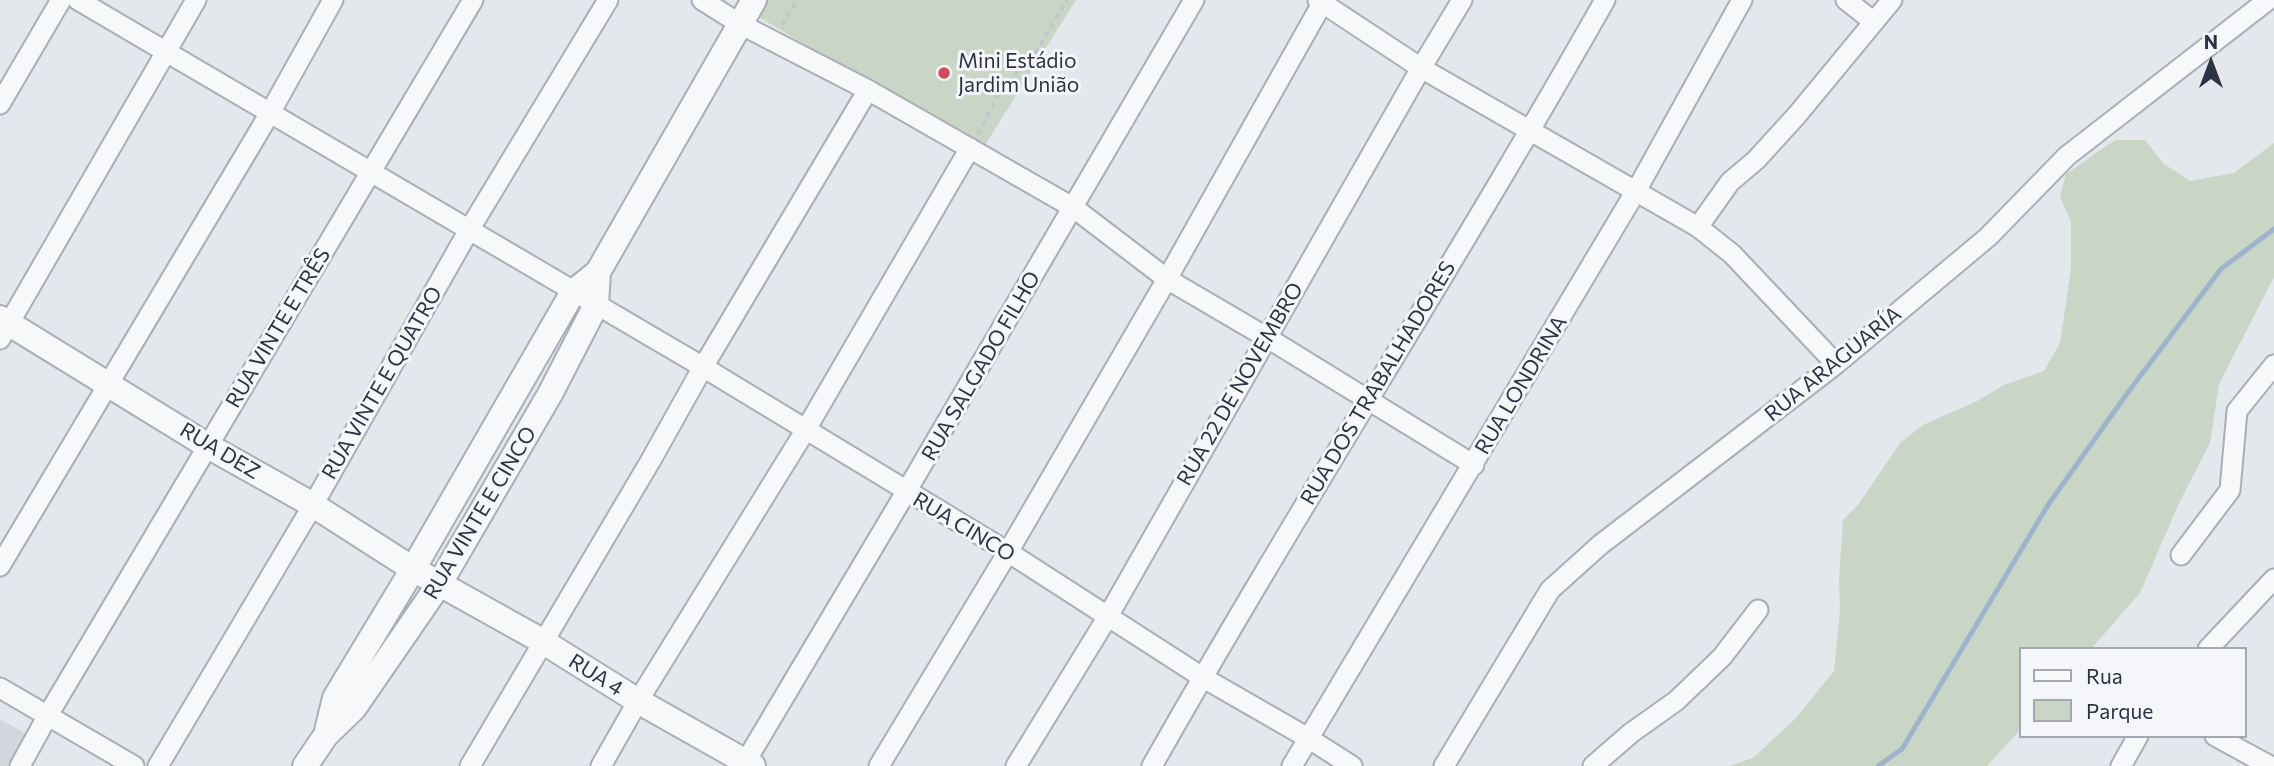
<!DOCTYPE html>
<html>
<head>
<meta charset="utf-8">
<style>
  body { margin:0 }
  #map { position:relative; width:2274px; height:766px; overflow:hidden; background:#e4e7ec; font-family:Commissioner,sans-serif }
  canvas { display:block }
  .legend { position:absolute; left:2019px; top:647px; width:228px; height:91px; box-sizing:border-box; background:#f4f6f9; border:2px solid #a4a8b1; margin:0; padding:9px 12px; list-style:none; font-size:21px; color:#2b3445 }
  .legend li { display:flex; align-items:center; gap:14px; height:35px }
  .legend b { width:35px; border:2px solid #a4a8b1 }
  .north { position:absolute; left:2176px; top:28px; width:70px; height:70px; -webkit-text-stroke:5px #f4f6f9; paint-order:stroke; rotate:0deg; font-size:19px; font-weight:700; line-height:28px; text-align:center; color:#2b3445 }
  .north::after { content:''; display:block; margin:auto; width:24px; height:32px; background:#2b3445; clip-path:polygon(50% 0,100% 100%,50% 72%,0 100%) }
</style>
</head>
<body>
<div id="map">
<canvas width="2274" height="766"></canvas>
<ul class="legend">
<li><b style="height:9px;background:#f7f8fa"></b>Rua</li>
<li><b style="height:19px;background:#c9d6c5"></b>Parque</li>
</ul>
<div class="north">N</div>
</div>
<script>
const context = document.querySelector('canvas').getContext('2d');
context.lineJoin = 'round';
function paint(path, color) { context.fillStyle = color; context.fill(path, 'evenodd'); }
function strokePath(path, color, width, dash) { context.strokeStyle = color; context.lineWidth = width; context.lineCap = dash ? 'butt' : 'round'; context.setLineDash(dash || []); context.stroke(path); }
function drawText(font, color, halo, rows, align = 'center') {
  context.font = font + ' Commissioner,sans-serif'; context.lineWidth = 6; context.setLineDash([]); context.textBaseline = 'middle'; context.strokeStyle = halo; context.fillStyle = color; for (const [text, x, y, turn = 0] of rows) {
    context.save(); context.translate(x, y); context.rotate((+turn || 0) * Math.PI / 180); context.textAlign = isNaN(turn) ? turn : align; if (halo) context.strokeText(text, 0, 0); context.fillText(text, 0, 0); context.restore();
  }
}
const built = new Path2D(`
  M0 719 26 734 8 766H0Z`);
const green = new Path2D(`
  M767 0H1076L982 150 757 16Z
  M2115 140H2145L2164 164 2190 181 2234 173 2274 143V277L2219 384 2210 443 2179 503 2140 593 2091 649H2020V730L1987 766H1729L1753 758 1796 718 1834 671 1840 610 1839 579 1843 520 1858 505 1900 443 1923 425 1977 401 2004 385 2044 371 2060 343 2071 268V222L2060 197 2066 174Z`);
const stream = new Path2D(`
  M1878 766 1902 749 2048 505 2126 395 2221 269 2274 229`);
const path = new Path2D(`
  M782 25 797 0
  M978 134 1003 86 1034 55 1067 0`);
const minor = new Path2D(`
  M78 0 703 367 1008 552 1202 677 1308 738 1352 766
  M702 0 740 24 868 90 1074 208 1167 279 1266 337 1474 465
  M1318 0 1421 68 1698 227 1732 254 1836 364
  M1846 0 1874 22
  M0 104 61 0
  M1698 227 1730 182 1756 160 1797 115 1892 0
  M0 339 196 0
  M2181 555 2230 490 2237 411 2274 365
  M0 566 270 113 333 0
  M2208 649 2274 579
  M0 688 134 766
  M2215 736 2270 766
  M20 766 48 715 473 0
  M158 766 313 505 469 230 608 0
  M470 766 651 460 703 367 868 90
  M601 766 638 701 805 431 970 148
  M743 766 906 492 1194 0
  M879 766 1008 552 1167 279 1324 0
  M1016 766 1107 618 1421 68 1462 0
  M1152 766C1298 508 1459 258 1605 0
  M1292 766 1636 191 1742 0
  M1444 766 1550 590 1600 545 1836 364 1988 237 2067 156 2268 0
  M1593 766 1631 733 1676 701 1722 657 1758 610
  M2121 766 2138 736`);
const tertiary = new Path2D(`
  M0 318 208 446 313 505 413 569 542 641 638 701 753 766
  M326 735 335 698 413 569 573 292 598 272 754 0
  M305 766 326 735 354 708 440 583 550 394 596 305 598 272`);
const markers = [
  [944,73,7,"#d1495b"]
];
const poiNames = [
  ["Mini Estádio",958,61],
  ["Jardim União",958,85]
];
const streetNames = [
  ["RUA VINTE E TRÊS",278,328,-59],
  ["RUA ARAGUARÍA",1833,364,-39],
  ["RUA SALGADO FILHO",981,366,-60],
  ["RUA VINTE E QUATRO",382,383,-60],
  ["RUA DOS TRABALHADORES",1378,383,-59],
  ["RUA 22 DE NOVEMBRO",1240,384,-60],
  ["RUA LONDRINA",1521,385,-59],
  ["RUA DEZ",220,451,31],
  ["RUA VINTE E CINCO",480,513,-59],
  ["RUA CINCO",964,527,31],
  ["RUA 4",596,675,32]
];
paint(built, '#d2d6de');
paint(green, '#c9d6c5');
strokePath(stream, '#9fb4cc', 5);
strokePath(minor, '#a9aeb7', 23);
strokePath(tertiary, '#a9aeb7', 28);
strokePath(path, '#c2c5cb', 3.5, [5, 5]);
strokePath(minor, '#f7f8fa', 19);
strokePath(tertiary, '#f7f8fa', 24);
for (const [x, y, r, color] of markers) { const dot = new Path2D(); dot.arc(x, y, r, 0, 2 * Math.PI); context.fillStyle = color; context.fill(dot); strokePath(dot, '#f4f6f9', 2.5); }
drawText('21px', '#2b3445', '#f4f6f9', poiNames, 'left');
drawText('21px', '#2b3445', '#f4f6f9', streetNames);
</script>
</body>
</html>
